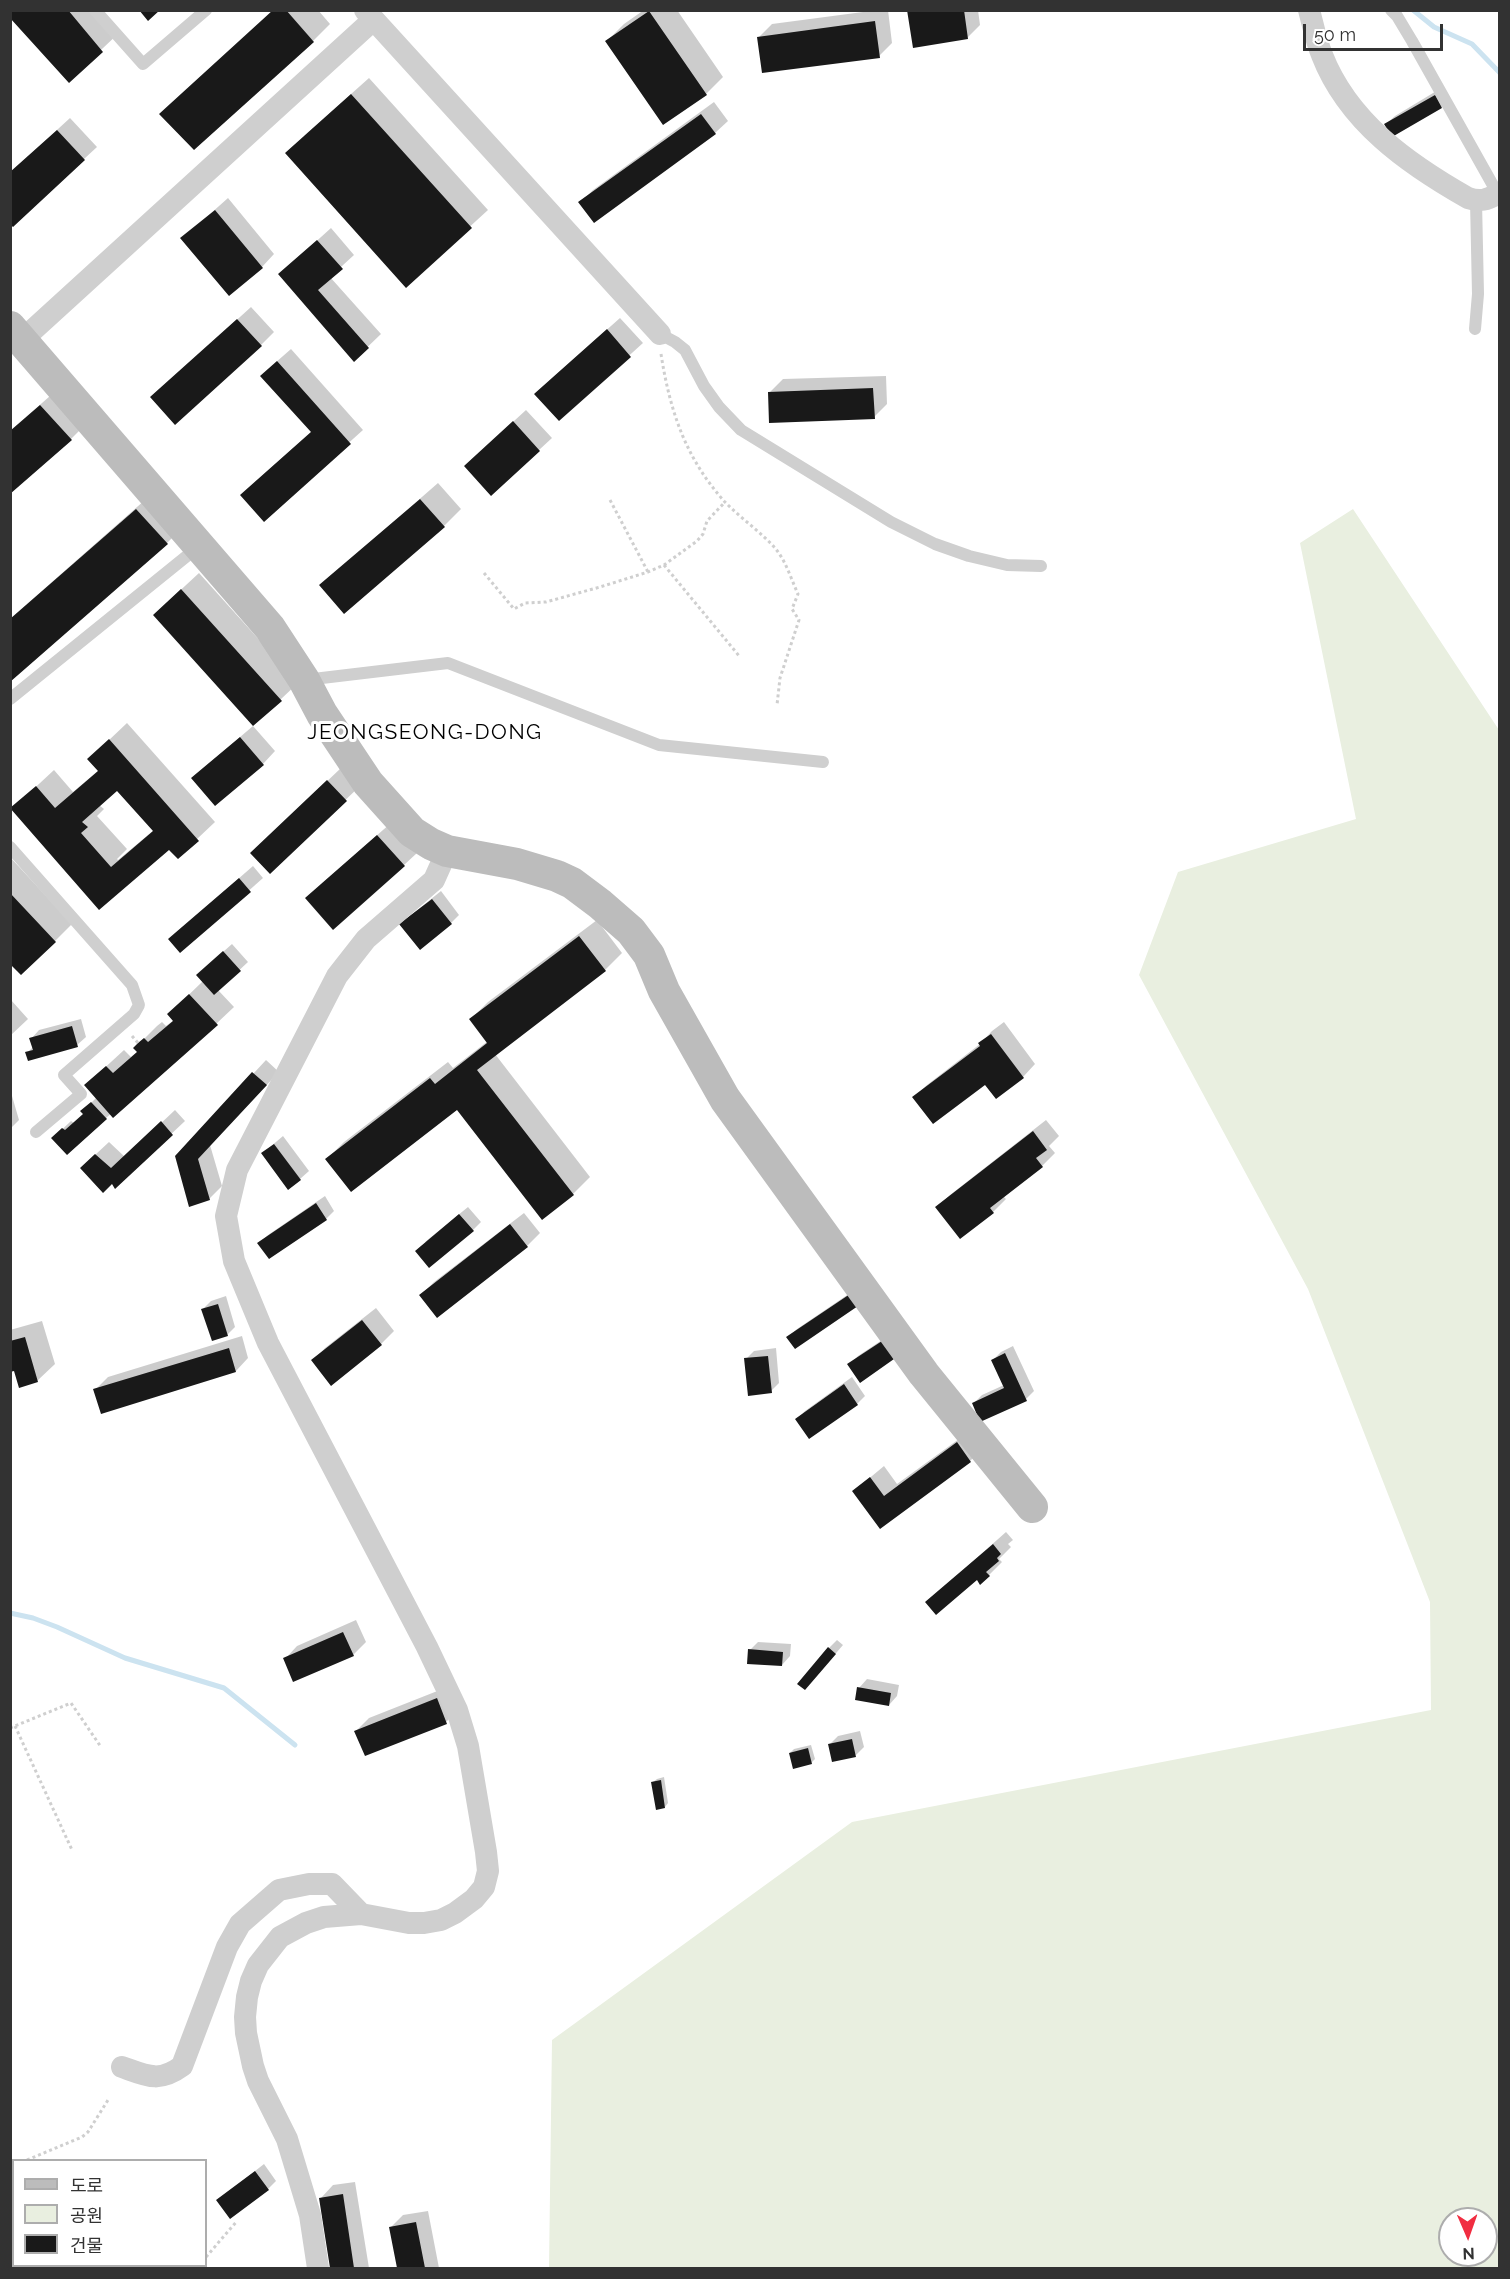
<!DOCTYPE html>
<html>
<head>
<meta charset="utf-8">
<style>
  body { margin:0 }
  #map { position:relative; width:1510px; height:2279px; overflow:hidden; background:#fff; font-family:Raleway,"Noto Sans KR",sans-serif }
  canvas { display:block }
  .frame { position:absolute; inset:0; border:12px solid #323232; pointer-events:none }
  .legend { position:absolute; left:12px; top:2159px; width:195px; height:108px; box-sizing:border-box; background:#fff; border:2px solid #adadad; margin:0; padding:8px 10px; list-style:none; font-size:18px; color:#323232 }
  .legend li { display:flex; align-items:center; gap:12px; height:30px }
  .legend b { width:30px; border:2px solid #adadad }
  .north { position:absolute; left:1438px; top:2207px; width:60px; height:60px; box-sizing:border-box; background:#fff; border:2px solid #adadad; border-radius:50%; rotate:178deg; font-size:16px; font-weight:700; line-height:24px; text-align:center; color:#323232 }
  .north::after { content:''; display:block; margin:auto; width:21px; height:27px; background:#f12d41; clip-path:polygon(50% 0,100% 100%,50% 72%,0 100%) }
  .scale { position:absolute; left:1303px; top:24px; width:140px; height:27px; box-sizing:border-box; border:3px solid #323232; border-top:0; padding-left:8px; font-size:18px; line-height:21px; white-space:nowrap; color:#323232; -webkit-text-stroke:4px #fff; paint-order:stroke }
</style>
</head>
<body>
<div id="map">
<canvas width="1510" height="2279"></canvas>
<div class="frame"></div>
<ul class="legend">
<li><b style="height:8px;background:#bcbcbc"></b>도로</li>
<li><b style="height:16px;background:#e9efe0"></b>공원</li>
<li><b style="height:16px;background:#191919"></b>건물</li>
</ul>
<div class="north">N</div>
<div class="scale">50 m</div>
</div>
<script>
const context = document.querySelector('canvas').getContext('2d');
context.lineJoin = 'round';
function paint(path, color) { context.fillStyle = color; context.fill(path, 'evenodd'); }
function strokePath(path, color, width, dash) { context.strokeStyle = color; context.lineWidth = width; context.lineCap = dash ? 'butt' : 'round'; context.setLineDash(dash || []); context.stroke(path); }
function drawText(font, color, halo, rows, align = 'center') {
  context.font = font + ' Raleway,sans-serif'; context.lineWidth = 6; context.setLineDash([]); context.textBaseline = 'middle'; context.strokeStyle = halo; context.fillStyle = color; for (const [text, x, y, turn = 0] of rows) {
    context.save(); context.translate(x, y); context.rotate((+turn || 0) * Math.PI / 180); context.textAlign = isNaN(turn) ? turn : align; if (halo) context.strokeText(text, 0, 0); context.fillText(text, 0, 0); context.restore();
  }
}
const green = new Path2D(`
  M1353 509 1499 730V2268H549L552 2040 852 1822 1431 1710 1430 1602 1308 1289 1139 975 1178 872 1356 819 1300 543ZM1450 2219H1486V2255H1450Z`);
const shadow = new Path2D(`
  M10 10H100L119 33 69 80Z
  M273 10H318L330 24 313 41Z
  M644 10H677L723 77 706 94 607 41 624 24Z
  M878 10H888L892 43 879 56 759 37 772 24Z
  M909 10H978L980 25 967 38Z
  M369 78 488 210 406 285 304 136Z
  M1443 87 1450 99 1442 107 1386 124 1395 116Z
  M714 102 728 121 715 133 580 203 593 190Z
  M70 118 97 147 84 159 10 173Z
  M228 198 274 254 262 267 182 239Z
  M331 228 354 255 330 277 381 334 354 360 280 274Z
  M251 307 274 332 261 345 165 385Z
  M620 318 643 343 559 419 549 381Z
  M291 349 363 430 264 519 255 482 312 431 275 363Z
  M886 376 887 404 874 417 770 392 783 379Z
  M58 389 88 422 71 439 10 431Z
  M526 410 552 438 539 450 478 454Z
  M438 483 461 509 444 526 321 585Z
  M154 492 184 526 167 543 10 619Z
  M199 573 298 683 280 700 172 598Z
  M127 723 215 822 178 857 170 848 99 908 12 809 54 770 73 792 99 770 89 759ZM117 789 154 830 118 860 117 859 127 849 97 816 104 809 99 805Z
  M253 726 275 751 263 764 206 766Z
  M341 768 359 787 270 872 265 840Z
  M391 823 417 853 404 865 320 885Z
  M10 857 72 924 55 941 10 962Z
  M253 866 263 878 181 951 183 927Z
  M441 891 459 915 451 923 410 916Z
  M597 920 622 953 605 970 495 1054 590 1177 573 1194 542 1217 457 1108 327 1159 344 1142 448 1062 453 1068 488 1041 471 1019 488 1002Z
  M232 944 248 962 218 990 234 1007 216 1024 106 1118 53 1138 71 1121 74 1123 85 1113 83 1111 97 1097 86 1085 124 1050 131 1057 138 1051 135 1048 157 1026 162 1022 166 1026 174 1020 169 1014 203 981 206 967Z
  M11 1000 28 1019 10 1036V1001Z
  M81 1019 86 1037 77 1045 27 1053 33 1047 31 1039 39 1030Z
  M1004 1022 1035 1064 1023 1077 914 1097 927 1085 980 1044 992 1031Z
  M266 1060 279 1072 210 1145 222 1186 209 1199 176 1157Z
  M10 1089 19 1120 10 1129Z
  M175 1110 185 1121 115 1187 95 1155 109 1142 125 1157Z
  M1046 1120 1059 1136 1049 1146 1055 1153 1042 1166 1003 1196 1006 1199 993 1212 937 1207 950 1195Z
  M283 1136 309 1171 300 1179 263 1153Z
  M325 1196 334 1211 326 1219 269 1257 259 1243 268 1235Z
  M468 1207 481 1222 473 1230 425 1242Z
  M524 1213 540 1233 527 1246 421 1295 434 1282Z
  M859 1287 865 1297 788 1337 797 1329Z
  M226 1296 235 1327 227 1335 203 1309 211 1301Z
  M376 1308 394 1331 381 1344 331 1383 313 1361 325 1348Z
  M42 1321 55 1364 37 1381 15 1369 10 1371V1330Z
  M891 1334 860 1381 849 1365 858 1356Z
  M242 1336 248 1358 236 1371 95 1390 108 1377Z
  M1013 1346 1034 1391 1026 1399 974 1403 982 1395 1004 1385 993 1360 1001 1352Z
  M776 1348 779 1383 771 1391 746 1359 754 1351Z
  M852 1377 865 1396 857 1404 797 1419 805 1411Z
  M970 1431 983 1448 970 1461 880 1527 854 1491 884 1466 897 1484Z
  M1006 1532 1013 1540 1008 1544 1011 1547 999 1559 1002 1562 989 1575 980 1583 977 1578 927 1602Z
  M356 1620 366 1642 353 1655 285 1659 297 1646Z
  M837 1640 843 1645 813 1680 829 1648Z
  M758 1642 791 1644 790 1656 782 1665 750 1650Z
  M867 1679 899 1685 897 1696 889 1705 859 1688Z
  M450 1686 459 1709 446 1722 365 1754 356 1731 369 1718Z
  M860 1731 864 1747 856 1755 829 1745 838 1736Z
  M811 1745 815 1759 811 1763 790 1753 794 1749Z
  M664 1777 668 1803 665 1807 653 1782 657 1779Z
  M264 2164 276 2181 268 2189 218 2200Z
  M355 2182 369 2268H332L321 2198 333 2185Z
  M428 2211 439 2268H398L390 2228 403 2215Z`);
const stream = new Path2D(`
  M1413 10 1434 27 1472 44 1500 73
  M10 1613 33 1618 57 1627 125 1658 224 1688 295 1745`);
const building = new Path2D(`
  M10 10H68L103 52 69 83 10 18Z
  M139 10H160L148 21Z
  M273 10H286L314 42 194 150 159 114Z
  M907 10H964L968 39 913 48Z
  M649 11 707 95 663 125 605 41Z
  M875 21 880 58 762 73 757 37Z
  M351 94 472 228 406 288 285 153Z
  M1435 95 1442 108 1392 137 1384 124Z
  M701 114 716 134 594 223 578 202Z
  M57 130 85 160 13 227 10 224V172Z
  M215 210 263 268 229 296 180 238Z
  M317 240 343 269 318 290 369 348 354 362 278 274Z
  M237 319 262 346 175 425 150 397Z
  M607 329 631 357 559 421 534 394Z
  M277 361 351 444 264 522 240 495 311 432 260 376Z
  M873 388 875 419 769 423 768 392Z
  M40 405 72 440 10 494V431Z
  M513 421 540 451 491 496 464 466Z
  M420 499 445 527 344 614 319 585Z
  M136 509 168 544 10 682V619Z
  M181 589 282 701 253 726 153 615Z
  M240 737 264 765 215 806 191 778Z
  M109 739 199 841 178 859 169 850 99 910 10 808 36 786 55 808 98 771 87 759ZM117 791 153 831 111 867 81 833 88 827 82 822Z
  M327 780 347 801 270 874 250 853Z
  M377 835 405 866 333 930 305 898Z
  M239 878 251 892 180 953 168 939Z
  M10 893 56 942 21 975 10 964Z
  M432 899 452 924 420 950 399 924Z
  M579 936 606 971 477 1070 574 1195 542 1220 457 1110 351 1192 325 1159 430 1078 435 1084 487 1043 469 1019Z
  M223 951 241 971 214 995 196 975Z
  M189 994 218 1025 113 1118 84 1085 106 1066 113 1073 137 1052 133 1048 138 1043 144 1038 148 1042 173 1021 167 1014Z
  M72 1026 78 1047 28 1061 25 1052 33 1050 29 1038Z
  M991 1034 1024 1078 996 1099 985 1085 933 1124 912 1097 980 1046 978 1043Z
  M252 1072 267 1085 198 1159 210 1200 189 1207 175 1156Z
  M91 1102 107 1119 67 1155 51 1138 62 1128 65 1130 83 1114 80 1111Z
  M161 1121 173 1135 115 1189 112 1184 103 1193 80 1168 95 1154 111 1168Z
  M1033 1131 1047 1150 1036 1158 1043 1167 990 1208 994 1213 960 1239 935 1207Z
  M274 1144 301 1180 288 1190 261 1153Z
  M316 1203 327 1220 269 1259 257 1243Z
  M459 1214 474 1231 429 1268 415 1251Z
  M510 1224 528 1247 437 1318 419 1295Z
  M850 1294 858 1306 795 1349 786 1337Z
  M218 1304 228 1336 212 1341 201 1309Z
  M362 1320 382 1345 331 1386 311 1360Z
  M25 1337 38 1382 19 1388 14 1371 10 1372V1341Z
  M882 1341 894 1359 860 1383 847 1364Z
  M229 1348 236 1372 101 1414 93 1389Z
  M1005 1353 1027 1401 980 1422 972 1403 1004 1388 991 1360Z
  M768 1356 772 1393 748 1396 744 1358Z
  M844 1384 858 1405 809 1439 795 1419Z
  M957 1442 971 1462 880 1529 852 1491 870 1477 884 1496Z
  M993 1544 1001 1554 997 1558 999 1561 986 1572 990 1576 980 1585 977 1580 936 1615 925 1602Z
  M343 1632 354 1656 293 1682 283 1658Z
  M828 1647 836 1654 805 1690 797 1684Z
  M748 1649 783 1652 782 1666 747 1664Z
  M857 1687 891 1693 889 1706 855 1700Z
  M437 1698 447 1724 365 1756 354 1731Z
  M852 1739 856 1757 832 1762 828 1744Z
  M808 1748 812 1764 793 1769 789 1753Z
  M661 1780 665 1808 656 1810 651 1782Z
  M255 2171 269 2190 230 2219 216 2200Z
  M343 2194 354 2268H330L319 2198Z
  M416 2222 425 2268H397L389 2227Z`);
const path = new Path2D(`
  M661 354C670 411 685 457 724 501 740 518 760 531 775 548 786 561 791 579 798 594L792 609 799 620 780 678 777 705
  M610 500 648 572
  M664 565 740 657
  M484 573 514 609 525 603 546 602 600 587 648 572 664 565 697 541 703 534 707 521 725 502
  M132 1036 138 1043
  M15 1726 72 1850
  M10 1728 71 1703 101 1747
  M27 2160 82 2137 88 2132 108 2100
  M10 2167 14 2166
  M206 2257 237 2221
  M168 2266 170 2268
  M196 2268 198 2266`);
const lane = new Path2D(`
  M95 10 143 64 206 10
  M1391 10 1397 16 1412 41 1499 196
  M1475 329 1478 294 1476 201
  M660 334 675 342 685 350 704 386 719 407 741 430 891 522 935 544 969 556 1007 565 1041 566
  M305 680 448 663 659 745 823 762
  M10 699 198 547
  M10 847 132 985 139 1005 134 1014 64 1075 81 1094 36 1132`);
const street = new Path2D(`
  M365 10 660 334
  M1309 10C1313 25 1316 41 1322 55 1348 122 1408 164 1468 198 1480 202 1487 200 1497 194
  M22 340 373 20
  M122 2067C147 2076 159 2083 182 2066L227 1947 240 1924 279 1890 309 1884H332L361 1914
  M10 2239 14 2249
  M19 2266V2268
  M318 2268 310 2215 287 2139 258 2081 253 2066 246 2033 245 2017 247 1997 251 1981 258 1965 280 1937 306 1923 324 1917 361 1914 409 1923H424L441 1920 455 1913 474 1899 484 1887 488 1871 486 1852 468 1746 457 1710 427 1647 268 1343 234 1261 226 1216 237 1170 337 976 366 939 434 880 447 851`);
const secondary = new Path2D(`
  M10 327 270 628 304 680 322 714 368 783 412 832 431 844 447 851 517 864 557 876 572 883 600 904 631 931 649 955 664 991 725 1099 924 1374 1032 1507`);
const neighbourhoodNames = [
  ["JEONGSEONG-DONG",425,733]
];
paint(green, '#e9efe0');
paint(shadow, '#0003');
strokePath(stream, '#cce3f0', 5);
paint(building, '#191919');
strokePath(path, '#cfcfcf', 3, [3, 3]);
strokePath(lane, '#cfcfcf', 12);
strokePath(street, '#cfcfcf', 22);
strokePath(secondary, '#bcbcbc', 32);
context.letterSpacing = '1.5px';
drawText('21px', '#000', '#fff', neighbourhoodNames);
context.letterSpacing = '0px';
</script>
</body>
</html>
